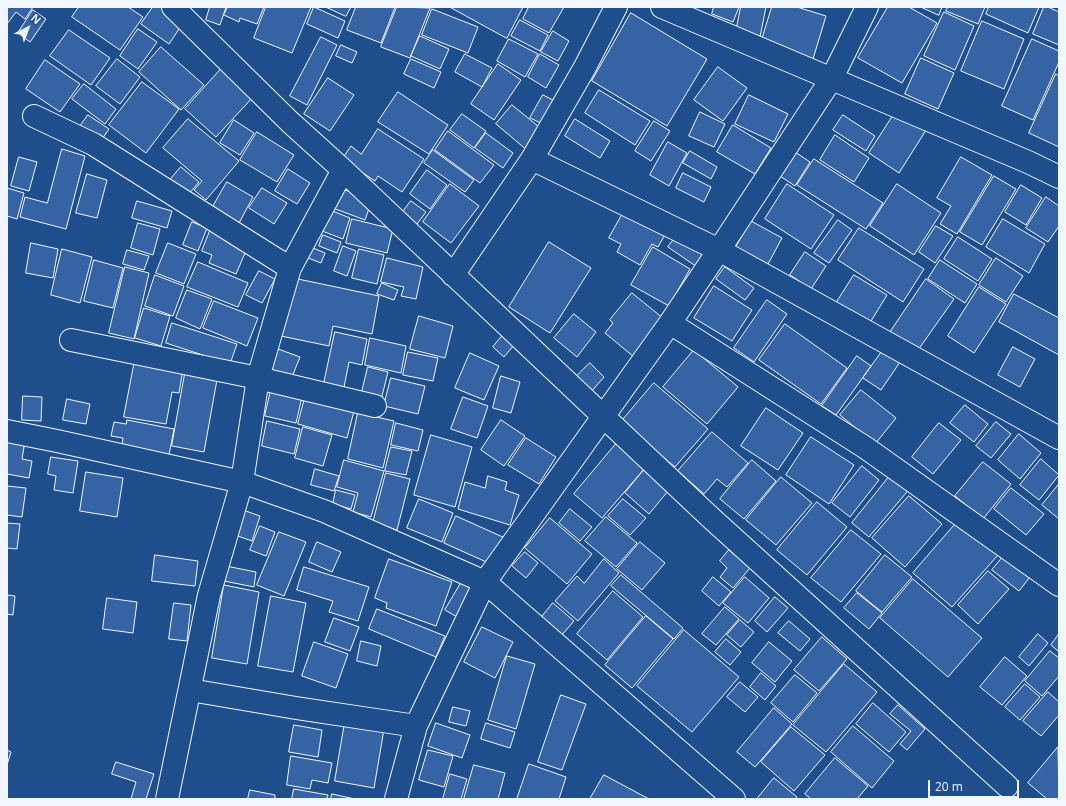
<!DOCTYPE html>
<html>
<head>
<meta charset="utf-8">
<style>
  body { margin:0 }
  #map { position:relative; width:1066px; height:806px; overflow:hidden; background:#1f4e8c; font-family:"Open Sans",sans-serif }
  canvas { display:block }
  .frame { position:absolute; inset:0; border:8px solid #f2f6ff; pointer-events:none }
  .north { position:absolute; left:8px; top:8px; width:40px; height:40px; -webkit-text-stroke:3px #1f4e8c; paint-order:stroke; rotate:42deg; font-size:11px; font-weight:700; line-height:16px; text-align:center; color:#f2f6ff }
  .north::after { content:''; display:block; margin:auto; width:14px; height:18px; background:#f2f6ff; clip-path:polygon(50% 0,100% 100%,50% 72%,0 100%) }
  .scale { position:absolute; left:928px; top:780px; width:91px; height:18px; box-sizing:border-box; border:2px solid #f2f6ff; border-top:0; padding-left:5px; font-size:12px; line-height:14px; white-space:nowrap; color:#f2f6ff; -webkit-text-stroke:3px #1f4e8c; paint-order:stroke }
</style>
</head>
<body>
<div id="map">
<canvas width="1066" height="806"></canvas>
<div class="frame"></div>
<div class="north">N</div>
<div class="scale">20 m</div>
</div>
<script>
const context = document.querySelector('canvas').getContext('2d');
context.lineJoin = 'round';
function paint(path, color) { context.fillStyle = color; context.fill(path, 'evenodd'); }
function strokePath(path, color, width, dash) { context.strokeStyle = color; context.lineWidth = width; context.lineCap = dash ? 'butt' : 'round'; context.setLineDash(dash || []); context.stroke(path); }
const building = new Path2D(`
  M7 7H33L25 19 16 12 7 24Z
  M79 7H128L143 17 120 50 72 17Z
  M153 7H160L183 23 169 44 141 24Z
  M210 7H226L220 25 206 20Z
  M228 7H264L257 24 240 18 239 22 224 15Z
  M266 7H311L292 53 254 38Z
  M314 7 345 21 338 38 307 24Z
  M326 7H351L346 16Z
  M356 7H395L381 43 347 30Z
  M397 7 430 8 410 58 381 47Z
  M450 7H523L507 38Z
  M529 7H564L549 33 523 19Z
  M714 7H739L733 22 712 14Z
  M741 7H766L760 37 736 32Z
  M772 7H797L826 16 813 59 761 43Z
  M888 7H909L937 23 902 83 858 58Z
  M921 7H942L939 15Z
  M948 7H985L978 24 946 11Z
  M989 7H1039L1028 33 986 14Z
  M1044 7H1048L1059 12V45L1033 34Z
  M432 9 478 27 468 53 422 35Z
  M33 10 46 19 30 42 18 33Z
  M944 12 974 26 955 70 924 56Z
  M631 13 707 59 667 126 592 81Z
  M520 20 548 35 540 51 511 36Z
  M982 21 1024 39 1004 89 961 71Z
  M138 29 157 42 138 69 120 56Z
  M69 30 110 58 91 85 50 56Z
  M553 31 569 41 558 61 541 52Z
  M420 36 449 49 440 69 411 56Z
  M321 37 337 45 307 105 290 96Z
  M509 39 538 54 525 77 497 61Z
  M1032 39 1059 51V62L1033 120 1002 106Z
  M341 45 357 52 352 63 336 56Z
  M161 47 204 85 181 110 139 72Z
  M465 54 492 68 482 87 455 72Z
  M540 54 559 65 546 88 528 77Z
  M921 58 954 73 938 109 905 94Z
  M117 59 140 77 120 104 96 86Z
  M411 59 441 72 434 88 404 74Z
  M45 60 80 84 60 112 26 89Z
  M498 64 521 80 494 120 471 104Z
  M718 67 747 88 723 121 694 100Z
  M222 68 254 96 216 137 185 109Z
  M1056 74 1059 76V147L1029 133Z
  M328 78 354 95 330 131 304 114Z
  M142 82 179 109 146 153 109 125Z
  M84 84 116 109 105 124 72 99Z
  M599 90 650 121 635 145 585 113Z
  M398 92 448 125 429 154 378 122Z
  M543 95 555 101 543 124 530 118Z
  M749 95 788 114 774 142 735 124Z
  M512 105 544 131 528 151 496 124Z
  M898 108 928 127 899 173 869 153Z
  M700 112 725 124 714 147 689 136Z
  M462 114 486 131 474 148 450 130Z
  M88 115 109 129 100 142 79 128Z
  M843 115 875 136 866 151 833 130Z
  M188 119 239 161 206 200 194 190 202 181 163 148Z
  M575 119 610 141 600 158 565 136Z
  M234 120 254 133 240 155 220 143Z
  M654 121 670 131 651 161 635 151Z
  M733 125 771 148 755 174 717 152Z
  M378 129 424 159 402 192 378 176 375 181 342 159 351 146 361 154Z
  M448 131 494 165 480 183 435 150Z
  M257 132 294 155 277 182 240 160Z
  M486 133 513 153 503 168 475 148Z
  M835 135 869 158 854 182 820 160Z
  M668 142 687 153 669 186 650 175Z
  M62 149 85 156 66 229 20 217 25 197 47 203Z
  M433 150 474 180 465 192 424 163Z
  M690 151 717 167 711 179 683 163Z
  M795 152 810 162 795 186 780 176Z
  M19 157 37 162 29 191 11 186Z
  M961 157 992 175 957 234 940 224 951 206 937 198Z
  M814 159 883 203 866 229 797 185Z
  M181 167 199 182 188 195 170 180Z
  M288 169 310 183 297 204 275 191Z
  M427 170 447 185 430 209 410 194Z
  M683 173 711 187 704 202 676 188Z
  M87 174 107 180 97 218 76 213Z
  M994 176 1016 189 982 245 960 232Z
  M227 182 253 197 238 225 211 210Z
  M450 184 479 206 451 243 423 222Z
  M787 184 834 215 811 249 765 219Z
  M897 184 941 213 914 255 870 226Z
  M1021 185 1042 198 1026 225 1005 212Z
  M337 187 372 200 365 220 330 207Z
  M7 188 24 193 17 219 7 216Z
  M262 188 287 203 274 224 249 208Z
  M1046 197 1059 206V226L1048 242 1026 228Z
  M137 201 172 211 167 228 132 218Z
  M411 201 426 212 417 224 402 213Z
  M626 208 667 231 658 247 652 244 640 265 617 252 621 244 609 238Z
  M330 210 350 218 343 239 322 231Z
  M352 219 393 229 387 253 346 243Z
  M1003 219 1045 244 1029 273 986 247Z
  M838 220 852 230 829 263 814 253Z
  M751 221 782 238 768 264 736 247Z
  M192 222 207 228 198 251 183 245Z
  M138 223 160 229 153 255 131 248Z
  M936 226 953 236 935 263 919 252Z
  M859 228 924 269 903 302 838 260Z
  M210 231 248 246 236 274 209 263 212 255 202 251Z
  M678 234 710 256 700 269 668 247Z
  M323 235 341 242 337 253 319 246Z
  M958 237 992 259 978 281 944 259Z
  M549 242 591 268 550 333 509 307Z
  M31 243 58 249 53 278 26 273Z
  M168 243 196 254 184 284 156 273Z
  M306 245 325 253 321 263 303 256Z
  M343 246 356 251 347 276 334 271Z
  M653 247 690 269 669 306 631 285Z
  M62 249 92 257 80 303 51 295Z
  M359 249 384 255 377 284 352 278Z
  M127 250 149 256 144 270 123 264Z
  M805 252 826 266 811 289 790 275Z
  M387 258 423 267 416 299 401 296 404 287 381 282Z
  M996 258 1023 276 1006 302 979 285Z
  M94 260 123 268 113 308 84 301Z
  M940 260 977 284 965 303 928 279Z
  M198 262 248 283 238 307 187 287Z
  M125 267 149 273 134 339 109 333Z
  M725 267 754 288 745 300 716 279Z
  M259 271 275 279 262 303 246 295Z
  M155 275 184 286 173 316 145 306Z
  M854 275 887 295 868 326 835 305Z
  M293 278 379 296 372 334 333 326 329 346 281 336Z
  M926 279 954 299 916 353 889 334Z
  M382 283 398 290 394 300 377 294Z
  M714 286 752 310 732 341 694 318Z
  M979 287 1006 304 974 353 948 336Z
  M187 290 212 299 200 329 176 318Z
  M632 293 664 319 634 357 605 333 613 323 610 320Z
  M1014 294 1059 318V355L999 322Z
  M767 300 787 314 754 362 734 348Z
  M214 301 258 318 247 346 203 328Z
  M144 308 170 316 161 346 135 338Z
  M574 314 596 332 577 357 554 338Z
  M419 316 453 326 445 358 410 349Z
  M172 323 237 344 230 364 166 343Z
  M785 324 847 368 821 404 759 360Z
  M335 332 367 339 362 365 349 362 343 392 323 388Z
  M503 335 514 345 504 357 493 347Z
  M370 338 406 346 401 373 365 365Z
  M1013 347 1035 359 1020 387 998 375Z
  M278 349 300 357 290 382 268 375Z
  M694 350 738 387 707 424 663 387Z
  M883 350 900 362 881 390 863 378Z
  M408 352 438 358 433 381 403 375Z
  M470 353 499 366 484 400 455 388Z
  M857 356 871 366 836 415 822 406Z
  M135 360 183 369 179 393 172 392 166 424 124 417Z
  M590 363 604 377 591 392 576 377Z
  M368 367 388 372 381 400 361 396Z
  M186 368 218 374 204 452 172 446Z
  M501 376 520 382 511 413 493 408Z
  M391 378 425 386 418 414 384 406Z
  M654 383 708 429 675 467 621 422Z
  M271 390 302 397 296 423 265 416Z
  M861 390 896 418 875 444 840 415Z
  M23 396 42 397 41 421 22 420Z
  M463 397 488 406 477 438 451 429Z
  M305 398 354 411 347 438 298 424Z
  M67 399 90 404 86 424 63 420Z
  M965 405 988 424 974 442 950 423Z
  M766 408 803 433 778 470 741 446Z
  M358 413 394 421 383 468 348 459Z
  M127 420 174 429 169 455 122 446 123 438 111 436 114 422 126 424Z
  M501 420 525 436 504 466 481 450Z
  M267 421 300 429 294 454 262 446Z
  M996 422 1011 434 991 458 976 446Z
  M396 423 423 430 418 451 391 445Z
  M939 423 961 440 933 474 912 457Z
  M303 427 332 435 323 466 295 458Z
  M712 432 748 463 727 487 717 479 704 494 678 471Z
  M1019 434 1041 453 1020 479 998 460Z
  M431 435 472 447 455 507 414 495Z
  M811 437 854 465 829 504 786 475Z
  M7 438 25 441 22 459 32 461 29 478 7 474Z
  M526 438 556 457 539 484 508 465Z
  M616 444 645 468 602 518 574 494Z
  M391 447 412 451 406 475 385 471Z
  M51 457 78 461 73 493 54 490 56 476 48 474Z
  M1041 459 1059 475 1039 500 1020 485Z
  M344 460 384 471 371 517 353 512 358 493 337 487Z
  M752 460 776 481 744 519 720 499Z
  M983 462 1011 484 983 519 955 496Z
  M862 466 879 480 850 517 832 503Z
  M315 469 339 476 334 491 311 485Z
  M644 470 668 491 649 514 625 493Z
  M86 472 123 478 117 517 80 511Z
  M893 472 911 487 869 537 852 523Z
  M386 473 410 479 397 530 373 523Z
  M488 476 507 482 505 490 519 495 510 525 458 509 465 482 485 488Z
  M781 477 812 503 776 545 746 520Z
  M1059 484V519L1042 505Z
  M7 486 26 488 22 517 7 515Z
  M1011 488 1044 514 1026 535 994 509Z
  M336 490 355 495 351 509 333 504Z
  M909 496 942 524 905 567 872 538Z
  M419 499 453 513 442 542 407 528Z
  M623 499 646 518 630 535 608 516Z
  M817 502 847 527 807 575 777 550Z
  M240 509 260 516 252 541 232 534Z
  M570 509 592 527 580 541 559 523Z
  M456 516 505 538 493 565 444 543Z
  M606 517 637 543 616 567 585 541Z
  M550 518 592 554 567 584 525 548Z
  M958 521 998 555 952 607 913 573Z
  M7 523 20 524 17 549 7 548Z
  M260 526 275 532 266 556 250 550Z
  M851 530 881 554 841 602 811 578Z
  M279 532 306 542 284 596 257 585Z
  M317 542 341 552 332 572 309 562Z
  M640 542 665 563 642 590 617 569Z
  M729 550 750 568 733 588 720 577 727 568 720 561Z
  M525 552 538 563 526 578 512 566Z
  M1007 552 1033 573 1019 591 992 570Z
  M155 555 198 561 195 586 152 581Z
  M885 555 912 577 882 612 856 591Z
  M389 559 452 582 436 626 386 608 387 603 375 598Z
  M604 559 619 573 578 621 555 601 577 576 584 583Z
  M226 566 256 572 254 587 224 581Z
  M304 567 369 587 358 621 329 612 333 601 297 590Z
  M988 571 1009 589 978 624 958 605Z
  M621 575 683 628 674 639 611 586Z
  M713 577 731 592 719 606 702 591Z
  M745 577 769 598 748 623 723 603Z
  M464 578 476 585 457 617 445 610Z
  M913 579 982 638 948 677 880 618Z
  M224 585 259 592 247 664 212 658Z
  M613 591 643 617 607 660 577 634Z
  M857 593 882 613 869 629 844 608Z
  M7 595 15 596 13 615 7 614Z
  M271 596 306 603 293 672 258 666Z
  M775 597 788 608 767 632 755 621Z
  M107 598 137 602 133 633 103 629Z
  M174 603 191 605 187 641 169 639Z
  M553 603 574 621 561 636 541 618Z
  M725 607 739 619 716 645 702 634Z
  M377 609 445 636 436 657 369 629Z
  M646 616 673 639 632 688 605 665Z
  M334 618 359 627 350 651 325 642Z
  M740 620 754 632 741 647 727 635Z
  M789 621 810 639 800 651 778 633Z
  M482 627 513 642 495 678 464 662Z
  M684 630 739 677 692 732 637 686Z
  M1038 634 1048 643 1029 666 1019 657Z
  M1059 634V652L1051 645Z
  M822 637 847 659 819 691 794 670Z
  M726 639 741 652 730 665 715 652Z
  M361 641 381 646 377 666 357 661Z
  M314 642 348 654 336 688 302 676Z
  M769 642 792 661 775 682 752 663Z
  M1050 651 1059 658V676L1042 696 1025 681Z
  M507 656 535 664 516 729 488 720Z
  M1005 657 1027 676 1002 705 980 687Z
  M844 664 877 692 826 752 793 725Z
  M761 673 776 686 765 700 750 687Z
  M795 675 817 693 793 722 771 703Z
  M740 682 758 697 745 712 727 697Z
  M1025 684 1040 697 1020 720 1005 707Z
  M1048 692 1059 702V715L1041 736 1023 721Z
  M561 695 586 704 562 770 538 762Z
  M873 703 906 732 889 752 856 724Z
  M898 705 925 729 907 750 900 744 911 731 890 714Z
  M453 707 470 711 466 726 449 722Z
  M774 708 792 724 755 767 737 752Z
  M345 722 384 729 374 788 335 781Z
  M436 723 470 735 462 758 428 746Z
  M486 723 515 732 510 748 481 739Z
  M294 725 322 730 318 757 289 752Z
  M853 726 894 761 872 788 831 752Z
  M791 727 825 755 794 791 761 762Z
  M1058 747 1059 799H1047L1028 783Z
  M7 750 11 752 7 765Z
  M428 750 453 756 444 787 419 780Z
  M291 756 332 763 328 783 312 780 310 789 287 785Z
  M835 758 868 786 857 799H811L805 794Z
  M116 762 154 774 146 799H131L136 782 112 774Z
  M529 764 566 777 559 799H517Z
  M474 765 505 773 498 799H464Z
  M450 774 467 779 461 799H443Z
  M604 775 649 799H590Z
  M774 778 797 797 795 799H757Z
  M294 789 328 795 327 799H292Z
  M250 790 275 795V799H248Z
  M332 794 355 799H331Z`);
const minor = new Path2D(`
  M173 7 290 122 343 170 604 417 710 517 1007 786
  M662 7 1028 162 1059 177
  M34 116 93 144 290 268
  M532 159 719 250 1059 438
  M453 275 532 159 585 67 616 7
  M670 323 866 448 1059 585
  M71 340 258 378 375 406
  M7 431 57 441 242 482 324 511 485 582 734 799
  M190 690 296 708 416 726
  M167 799 209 595 242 482 258 378 290 268 343 170
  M396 799 416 726 485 582 670 323 719 250 832 78 867 7`);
paint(building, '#3563a3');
strokePath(building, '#f2f6ff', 1);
strokePath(minor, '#f2f6ff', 24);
strokePath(minor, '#1f4e8c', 22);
</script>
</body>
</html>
